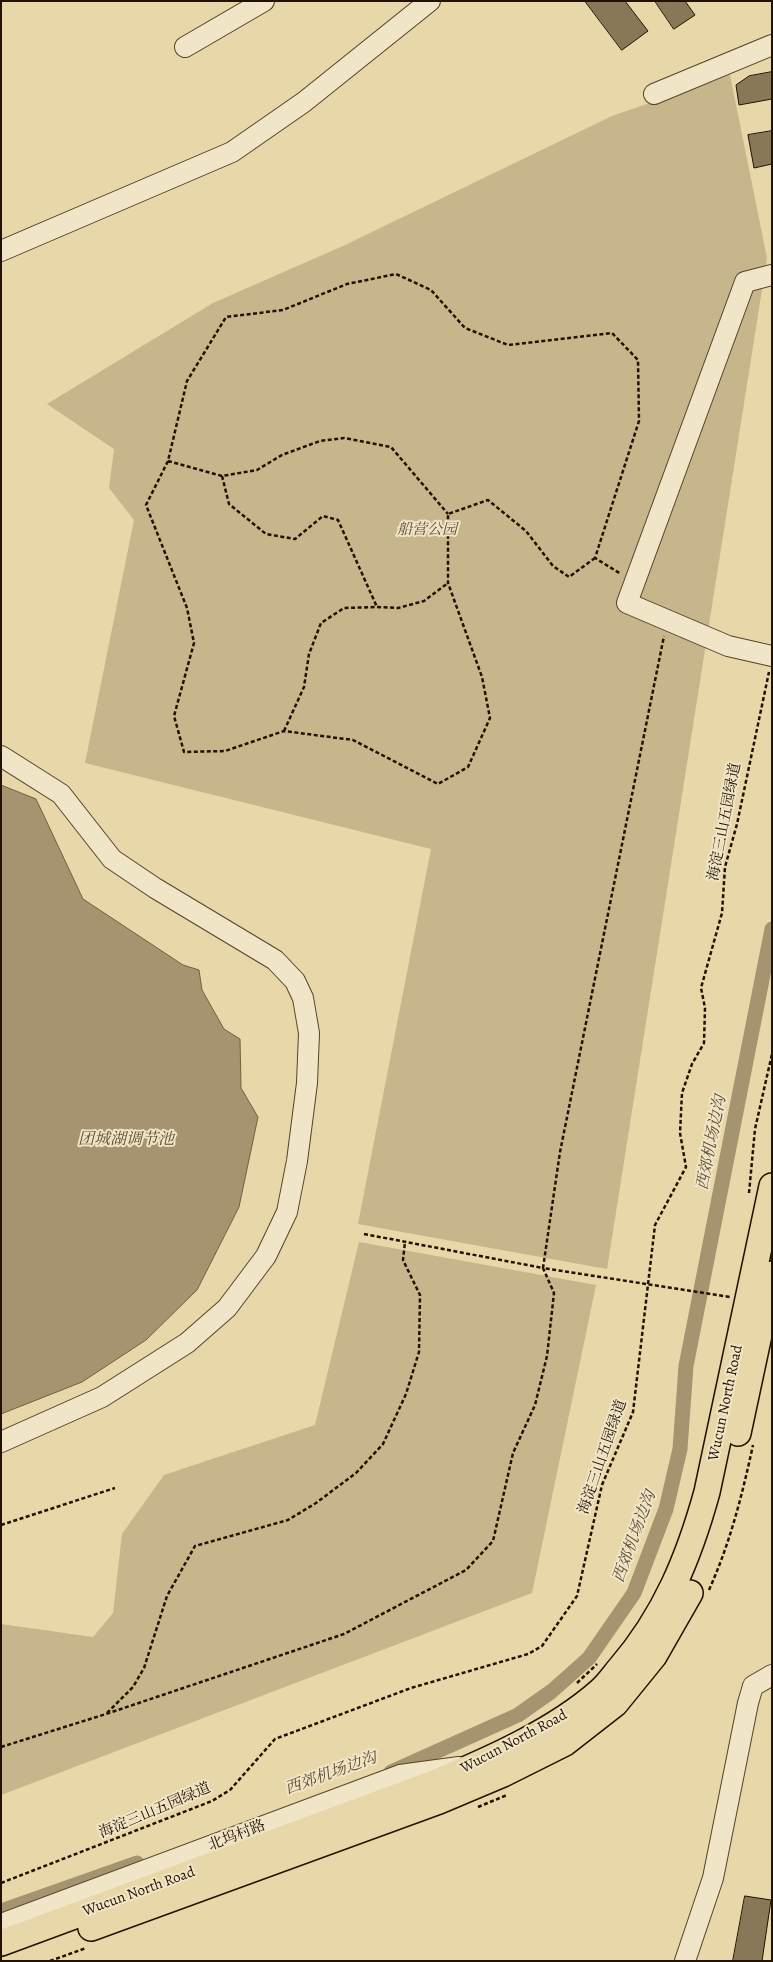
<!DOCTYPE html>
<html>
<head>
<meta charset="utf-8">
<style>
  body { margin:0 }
  #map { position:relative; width:773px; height:1962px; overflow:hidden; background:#e8d7a8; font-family:Alegreya,serif }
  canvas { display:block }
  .frame { position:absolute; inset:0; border:2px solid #231100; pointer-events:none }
</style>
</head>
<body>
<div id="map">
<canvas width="773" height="1962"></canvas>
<div class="frame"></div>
</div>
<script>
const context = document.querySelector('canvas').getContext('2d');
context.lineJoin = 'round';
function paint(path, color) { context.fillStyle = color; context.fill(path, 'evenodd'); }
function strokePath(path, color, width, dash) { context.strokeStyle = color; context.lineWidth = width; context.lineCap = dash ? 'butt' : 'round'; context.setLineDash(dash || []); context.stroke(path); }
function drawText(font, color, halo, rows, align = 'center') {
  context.font = font + ' Alegreya,"Noto Serif SC",serif'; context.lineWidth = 4; context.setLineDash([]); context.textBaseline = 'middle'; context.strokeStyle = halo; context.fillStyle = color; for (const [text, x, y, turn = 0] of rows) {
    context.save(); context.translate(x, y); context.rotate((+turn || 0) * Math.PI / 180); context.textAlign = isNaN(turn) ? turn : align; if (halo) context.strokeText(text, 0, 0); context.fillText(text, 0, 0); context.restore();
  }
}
const green = new Path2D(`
  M730 75 767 258 607 1269 358 1224 431 849 85 763 134 520 109 488 114 449 47 404 213 303 343 246 612 116Z
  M359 1242 596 1285 532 1593 1 1795V1624L93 1637 113 1613 122 1534 164 1475 315 1425Z`);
const water = new Path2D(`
  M1 785 36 799 83 899 183 965 199 970 202 990 224 1029 240 1039 241 1088 258 1117 239 1207 197 1290 146 1340 82 1382 1 1414Z`);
const canal = new Path2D(`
  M391 1772 518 1715 552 1691 589 1658 634 1593 666 1509 680 1449 686 1366 772 929
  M1 1911 137 1863`);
const building = new Path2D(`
  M585 1H625L648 31 622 50Z
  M655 1H685L695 15 674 29Z
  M772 72V99L739 105 736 85 749 76Z
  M772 131V164L754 168 748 135Z
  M745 1896 771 1900 762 1961H733Z`);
const path = new Path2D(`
  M168 461 222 476 257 470 282 455 320 441 344 438 391 447 448 514
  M222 476 229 504 266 534 295 539 323 516 338 520 377 607
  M595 558 569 577 553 566 526 531 488 500 448 514V583L482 677 490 718 468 767 438 784 353 740 284 731 225 751 184 752 174 716 194 643 187 608 146 505 168 461 187 381 226 317 283 310 347 284 396 274 431 290 465 328 508 345 612 333 638 360 639 421 595 558 621 574
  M284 731 304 687 309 654 321 623 344 608 377 607 398 608 424 601 448 583
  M771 1002H772
  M749 1193 755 1129 772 1054
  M364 1234 543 1268 560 1152 664 636
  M1 1525 115 1488
  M709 1590C730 1543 742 1496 753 1445
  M577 1683 597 1664
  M107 1713 133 1687 144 1668 167 1596 195 1546 288 1520 316 1503 356 1473 383 1444 406 1394 419 1352 420 1295 403 1260 405 1242
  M1 1747 106 1714 344 1634 466 1570 493 1541 513 1453 535 1405 547 1356 554 1293 543 1268 730 1297
  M478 1807 507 1795
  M1 1883 212 1801 230 1790 275 1739 411 1688 528 1654 542 1646 577 1596 602 1485 633 1412 655 1225 686 1167 680 1133 682 1093 692 1064 704 1043 705 1008 701 988 722 913 725 867 737 824 769 672
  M50 1961 86 1948`);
const minor = new Path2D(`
  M185 47 264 1
  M654 94 772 45
  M1 251 232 152 304 102 430 1
  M772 275 745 282 627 603 728 646 772 656
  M1 756 61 794 112 859 155 888 275 960 295 981 303 998 309 1033 307 1083 297 1161 287 1212 266 1256 227 1308 187 1343 102 1397 1 1442
  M1 1924 400 1775 459 1767
  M685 1961 713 1878 748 1703 753 1686 772 1675`);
const major = new Path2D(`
  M738 1433 772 1274
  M91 1928 439 1801 503 1774 565 1743 615 1704 654 1656 690 1593
  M1 1943 434 1783C489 1760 555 1731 600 1691 608 1684 614 1675 620 1668 665 1616 689 1557 707 1492L772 1186`);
const parkNames = [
  ["船营公园",427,530]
];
const streetNames = [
  ["海淀三山五园绿道",725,822,-79],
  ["Wucun North Road",726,1403,-78],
  ["海淀三山五园绿道",603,1457,-71],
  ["Wucun North Road",514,1742,-28],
  ["海淀三山五园绿道",155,1811,-23],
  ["北坞村路",237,1836,-21],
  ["Wucun North Road",139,1892,-20]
];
const waterNames = [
  ["团城湖调节池",126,1140],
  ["西郊机场边沟",712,1143,-79],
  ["西郊机场边沟",635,1537,-70],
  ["西郊机场边沟",331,1774,-20]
];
paint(green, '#c7b58b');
paint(water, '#a5946f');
strokePath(water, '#716043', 1);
strokePath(canal, '#a5946f', 15);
paint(building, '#897857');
strokePath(building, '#231100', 1);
strokePath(minor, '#54422a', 22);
strokePath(major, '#231100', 28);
strokePath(path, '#231100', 2.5, [4, 2.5]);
strokePath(minor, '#f0e5c6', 20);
strokePath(major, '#e8d7a8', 25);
drawText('italic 15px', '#5c4a31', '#f0e5c6', parkNames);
drawText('15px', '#231100', '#f0e5c6', streetNames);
drawText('italic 16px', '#5e4c32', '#f0e5c6', waterNames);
</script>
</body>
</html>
